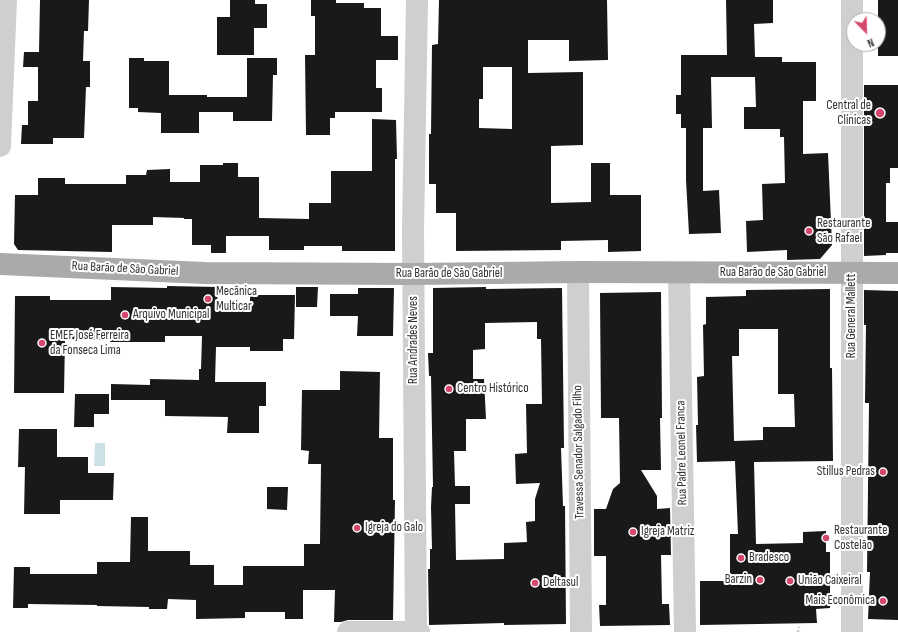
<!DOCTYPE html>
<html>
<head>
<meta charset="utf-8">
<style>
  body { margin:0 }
  #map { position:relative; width:898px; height:632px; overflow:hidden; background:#fff; font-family:"Sofia Sans Condensed",sans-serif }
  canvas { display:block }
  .north { position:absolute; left:846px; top:12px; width:40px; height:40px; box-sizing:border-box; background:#fff; border:1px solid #adadad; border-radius:50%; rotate:157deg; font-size:11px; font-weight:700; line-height:16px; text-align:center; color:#323232 }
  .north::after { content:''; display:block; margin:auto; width:14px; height:18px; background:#d5486d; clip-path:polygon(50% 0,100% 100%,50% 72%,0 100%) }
</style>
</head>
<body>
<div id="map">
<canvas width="898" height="632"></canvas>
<div class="north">N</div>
</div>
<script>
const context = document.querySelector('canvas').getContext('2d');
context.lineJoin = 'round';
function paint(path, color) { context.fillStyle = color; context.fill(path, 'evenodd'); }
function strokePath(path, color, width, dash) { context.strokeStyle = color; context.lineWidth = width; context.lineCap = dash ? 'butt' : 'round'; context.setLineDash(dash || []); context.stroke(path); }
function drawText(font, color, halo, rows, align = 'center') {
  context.font = font + ' "Sofia Sans Condensed",sans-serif'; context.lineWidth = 4; context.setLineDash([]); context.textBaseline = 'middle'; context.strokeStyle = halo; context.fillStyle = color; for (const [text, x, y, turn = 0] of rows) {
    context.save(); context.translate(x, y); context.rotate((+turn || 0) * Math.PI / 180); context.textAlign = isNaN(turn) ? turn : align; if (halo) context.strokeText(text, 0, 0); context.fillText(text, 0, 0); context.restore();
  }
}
const water = new Path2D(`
  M95 443H105V466H94Z`);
const building = new Path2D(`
  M40 0H89L88 31H84L83 61H90V87H86L84 138H53V144H21L22 125H28V101H38V67H23L24 52H39Z
  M230 0H255V4H267V28H254V55H217V17H230Z
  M311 0H336V3H364V8H381V36H398V60H376V88H382V112H335V118H330V135H306L305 55H315V16H311Z
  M439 0H607L608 60 569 61V40H528V73L583 72V145L551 146V203L591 202V163H610V195H641V251L608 252V240L561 241V250L456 251V213H436V184H429V134H431L432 45 438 44ZM483 67H512V129L479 128V99H483Z
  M726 0H773V23L754 24 755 57H782V62H816V101H803V154L828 153 832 245 820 259 787 260V250L747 252 746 221 763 220 762 184 785 183 784 137H780V129H744V107H756L755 77H711L712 128H703V191L719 190 721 233 689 234 686 180V128H681V114H676V95H681V55H727Z
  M878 0H898V56H878Z
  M129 58H144V61H169V95H207V97H247V58H277V75H273L272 121H233V112H199V133H161V113L138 112V108H129Z
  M864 85H898V168H890V183H886V222H898V253H886V255L864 256Z
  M372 119 396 120 397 159H395V251H342V246H304V250H269V236H226V253H211V245H192V219H184V218L153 217V225H112V252L18 250 14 244 15 195H38V178H65V184H126V175H146L147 170 170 169V182H200V165H223V163H238V177H259V218L309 219V203H331V171H372Z
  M167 286 218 287 217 305H250V295H295L294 339H283V351H250V347H216L215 382H266V406H259V433H227L228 417 165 416V400H111V384L150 385V379L199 380V369H201L202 336H165V342H110L111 340 65 339 64 393H14L15 296H50V300H111V287L167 288Z
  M296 287H318L317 307H296Z
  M486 287V289L562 288 564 448H561L563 506H565L566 624 504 625V623L429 625 428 569H430V549H432L431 507 432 487H433L431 376H429L428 353H433V288ZM537 322V339H541L542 404H526L527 453 515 454 516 484 540 483 535 499V521L526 522 527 542 504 543V559L456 560 455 504H470V486H455L454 451H466V419H486L484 379H473V350L485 349V323Z
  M358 288H394L393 336H357L358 316H330V294H358Z
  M830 289V368H832L833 461 754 462 756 544 803 543V532L826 531V552H830V608L816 609 817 623 700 625V581H730V534H738L735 461 697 462 696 425H698L697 377 704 376 703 325 706 324V297L746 296V290ZM739 329H778V394H794L795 427H763V440L734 441 732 356H739Z
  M864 290 898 291V620L868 619 870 572H867L869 403H865L866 325H864Z
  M661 292 662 418H660L661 470H641L657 496V509L670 508 671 555H661L662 604H669L670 625 600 626 599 605H606V556H594V509H606L613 489 620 483 619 418H601L600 293Z
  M340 371 380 372 379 438H393V500H395L393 620H348L341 622H334L335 590H303V619H285V612H245V618L196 619V600L168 599 167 609H149V607L97 606V605L28 604V608H13L14 567H30V574H97V562H130L131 517H148V551H190V565H214V585H243V566H304V544H320L321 464H308L309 451 301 450 302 390H340Z
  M75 394H109V414H94V427H74Z
  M19 429H57V457H88V473H114L113 500H60V514H24L25 467H18Z
  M267 487H288L287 510 267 509Z`);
const path = new Path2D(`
  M798 632 799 627`);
const minor = new Path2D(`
  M0 146 6 0
  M578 272 581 632
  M679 273 685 632
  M348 632H419
  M416 632 413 231 417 0
  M852 632V0`);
const major = new Path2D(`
  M0 264 205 273 414 274 578 272 898 273`);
const markers = [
  [880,113,5,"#d5486d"],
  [809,231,4,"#d5486d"],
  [208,299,4,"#d5486d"],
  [125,315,4,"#d5486d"],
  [42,343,4,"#d5486d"],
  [449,389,4,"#d5486d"],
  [883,472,4,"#d5486d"],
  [357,528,4,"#d5486d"],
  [633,532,4,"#d5486d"],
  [826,538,4,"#d5486d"],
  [741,558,4,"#d5486d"],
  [760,580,4,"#d5486d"],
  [790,581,4,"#d5486d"],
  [535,583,4,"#d5486d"],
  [883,601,4,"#d5486d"]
];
const poiNames = [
  ["Central de",871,106,"right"],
  ["Clínicas",871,121,"right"],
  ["Restaurante",817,224],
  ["São Rafael",817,239],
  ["Mecânica",216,292],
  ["Multicar",216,307],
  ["Arquivo Municipal",133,315],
  ["EMEF José Ferreira",50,336],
  ["da Fonseca Lima",50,351],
  ["Centro Histórico",457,389],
  ["Stillus Pedras",875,472,"right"],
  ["Igreja do Galo",365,528],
  ["Restaurante",834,531],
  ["Costelão",834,546],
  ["Igreja Matriz",641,532],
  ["Bradesco",749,558],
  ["Barzin",752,580,"right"],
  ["União Caixeiral",798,581],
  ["Deltasul",543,583],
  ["Mais Econômica",875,601,"right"]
];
const streetNames = [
  ["Rua Barão de São Gabriel",125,269,3],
  ["Rua Barão de São Gabriel",773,273],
  ["Rua Barão de São Gabriel",449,274],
  ["Rua General Mallett",852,316,-90],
  ["Rua Andrades Neves",414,340,-90],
  ["Travessa Senador Salgado Filho",579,452,-91],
  ["Rua Padre Leonel Franca",682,453,-91]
];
paint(water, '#cbe1e6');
paint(building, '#191919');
strokePath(path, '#c9c9c9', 2.5, [2, 2]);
strokePath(minor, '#cfcfcf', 22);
strokePath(major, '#aaa', 22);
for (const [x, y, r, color] of markers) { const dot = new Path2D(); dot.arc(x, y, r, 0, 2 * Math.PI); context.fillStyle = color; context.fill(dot); strokePath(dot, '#fff', 1.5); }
drawText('13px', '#323232', '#fff', poiNames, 'left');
drawText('13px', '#323232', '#fff', streetNames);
</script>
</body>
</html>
